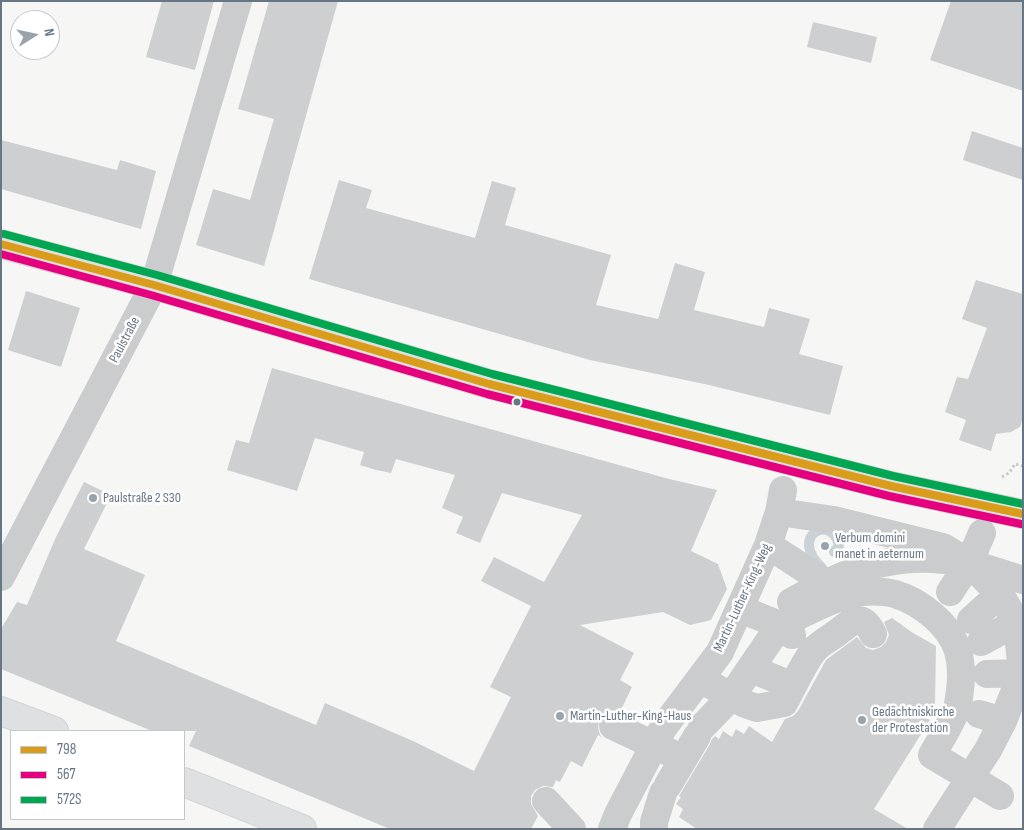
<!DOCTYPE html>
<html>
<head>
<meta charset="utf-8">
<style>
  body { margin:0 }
  #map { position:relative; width:1024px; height:830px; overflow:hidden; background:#f6f6f5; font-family:"Sofia Sans Condensed",sans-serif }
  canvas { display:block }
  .frame { position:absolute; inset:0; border:2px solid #677685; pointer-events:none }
  .legend { position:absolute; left:10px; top:730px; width:175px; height:90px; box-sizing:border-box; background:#fff; border:1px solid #c2c8ce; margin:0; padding:6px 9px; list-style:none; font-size:15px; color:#677685 }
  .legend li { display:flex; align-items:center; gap:10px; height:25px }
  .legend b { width:25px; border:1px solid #c2c8ce }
  .north { position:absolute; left:10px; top:10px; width:50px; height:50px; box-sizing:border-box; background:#fff; border:1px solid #c2c8ce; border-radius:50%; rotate:80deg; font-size:14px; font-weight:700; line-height:20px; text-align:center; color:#677685 }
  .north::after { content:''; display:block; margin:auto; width:18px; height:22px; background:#99a3ac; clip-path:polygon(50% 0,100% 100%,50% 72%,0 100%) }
</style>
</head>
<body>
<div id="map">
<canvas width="1024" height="830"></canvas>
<div class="frame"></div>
<ul class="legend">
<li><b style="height:6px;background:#da9c1b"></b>798</li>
<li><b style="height:6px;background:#e5007d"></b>567</li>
<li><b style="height:6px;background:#00a651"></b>572S</li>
</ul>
<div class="north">N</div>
</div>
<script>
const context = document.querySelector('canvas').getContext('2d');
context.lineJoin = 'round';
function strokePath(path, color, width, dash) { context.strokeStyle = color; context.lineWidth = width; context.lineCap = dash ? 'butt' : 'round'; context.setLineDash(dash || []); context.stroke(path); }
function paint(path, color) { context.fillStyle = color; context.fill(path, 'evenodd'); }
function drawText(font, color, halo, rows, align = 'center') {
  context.font = font + ' "Sofia Sans Condensed",sans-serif'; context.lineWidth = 5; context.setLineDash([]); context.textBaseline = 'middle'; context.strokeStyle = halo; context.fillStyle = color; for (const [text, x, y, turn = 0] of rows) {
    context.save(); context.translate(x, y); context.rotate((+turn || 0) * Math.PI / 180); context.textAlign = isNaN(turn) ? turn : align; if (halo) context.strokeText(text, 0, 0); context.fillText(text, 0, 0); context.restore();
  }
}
const stream = new Path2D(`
  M822 568C787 535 833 513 839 546L834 552`);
const building = new Path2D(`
  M162 1H214L195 70 146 57Z
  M269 1H338L264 266 196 245 213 189 250 200 274 119 238 109Z
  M951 1H1023V91L930 60Z
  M813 22 877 37 871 63 807 47Z
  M972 131 1023 148V180L963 160Z
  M1 140 117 170 120 160 156 171 141 229 1 189Z
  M339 180 372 190 366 208 475 238 492 181 516 188 505 225 611 255 596 305 658 319 675 263 705 272 694 310 764 327 769 308 810 319 799 354 843 366 830 415 709 385 590 360 309 279Z
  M976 280 1023 294V418L1020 427 1011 432 996 434 991 451 959 440 966 420 945 412 957 377 968 379 987 328 962 319Z
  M26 291 80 308 61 367 8 350Z
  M272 368 669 479 717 490 691 551 718 564 727 589 711 620 690 625 663 612 580 625 634 653 620 680 632 687 620 712 611 711 604 713 599 719 598 728 600 735 603 738 598 735 582 767 571 761 560 782 556 780 553 787 543 786 535 790 531 796V804L538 816 531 829H390L189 746 196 731H152L1 669V629L17 602 27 605 56 537 84 482 111 495 84 549 145 575 116 641 316 725 325 703 413 741 474 771 511 697 490 687 531 606 481 581 494 557 544 582 582 515 502 493 480 543 456 533 463 517 442 508 455 475 396 459 391 473 376 470 360 465 364 452 315 438 297 491 227 470 236 440 249 443Z
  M892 618 913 633 936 646 935 703 926 718 930 720 874 809 908 829H697L679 817 683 809 676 804 681 797 679 796 710 744 712 739 715 736 719 739 723 731 732 737 736 729 744 734 749 726 772 742 785 719 793 716 798 711 826 660 857 637 866 648 873 650 881 647 886 642 889 635 884 622Z`);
const path = new Path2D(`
  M1002 477 1009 473 1015 464 1023 466`);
const street = new Path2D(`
  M779 512 834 520 943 547 969 563 1000 594 1017 623 1022 673 1003 721 988 750 937 829
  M768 545 826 583 829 591
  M1 577 154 285 238 1
  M950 592 969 563 982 533
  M791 602C841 574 885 553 944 560 953 561 963 562 971 564 988 568 1006 575 1023 580
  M740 609 780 625C803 614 837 595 861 592 873 591 884 591 895 594 921 602 950 625 958 651 963 669 961 686 958 704 955 718 939 742 932 755L1000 796
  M971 620 1000 594
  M981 642 1023 619
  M751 669 781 681
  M987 674 1022 673
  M700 679 745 704 757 708 784 703C793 688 804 661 815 649 821 643 830 638 837 633 852 621 862 611 873 634
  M979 714 1003 721
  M613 726 669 752
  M702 727 731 697 780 625 792 635
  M668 785 697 736
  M546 801 572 829
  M612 829 618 814 663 728 720 652 768 545 779 512 783 490
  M654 829V822L663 793`);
const secondary = new Path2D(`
  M1 244 154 285 489 384 891 486 1023 514
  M1 711 54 731
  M184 782 302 829`);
const bus1 = new Path2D(`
  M1 244 154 285 489 384 891 486 1023 514`);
const bus2 = new Path2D(`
  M1 254 151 295 487 394 889 496 1021 524`);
const bus3 = new Path2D(`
  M4 234 157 275 492 374 893 476 1023 504`);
const markers = [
  [517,402,4.5,"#677685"],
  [93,498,5,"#99a3ac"],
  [825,546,5,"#99a3ac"],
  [560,716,5,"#99a3ac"],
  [862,720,5,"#99a3ac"]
];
const streetNames = [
  ["Paulstraße",125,340,-62],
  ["Martin-Luther-King-Weg",743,598,-65]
];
const poiNames = [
  ["Paulstraße 2 S30",103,498],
  ["Verbum domini",835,538],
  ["manet in aeternum",835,554],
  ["Gedächtniskirche",872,712],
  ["der Protestation",872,728],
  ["Martin-Luther-King-Haus",570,716]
];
strokePath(stream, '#cbd2d6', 10);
paint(building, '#cdcfd0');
strokePath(secondary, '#d3d4d5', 30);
strokePath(path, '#c9caca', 3, [2.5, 2.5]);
strokePath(street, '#cbcccd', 28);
strokePath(secondary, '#dfe0e1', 28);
strokePath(bus1, '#da9c1b', 8);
strokePath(bus2, '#e5007d', 8);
strokePath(bus3, '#00a651', 8);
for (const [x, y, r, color] of markers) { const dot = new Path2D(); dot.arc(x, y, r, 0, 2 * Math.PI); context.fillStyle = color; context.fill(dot); strokePath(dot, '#fff', 2); }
drawText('14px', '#677685', '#fff', streetNames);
drawText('14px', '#677685', '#fff', poiNames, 'left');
</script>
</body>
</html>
